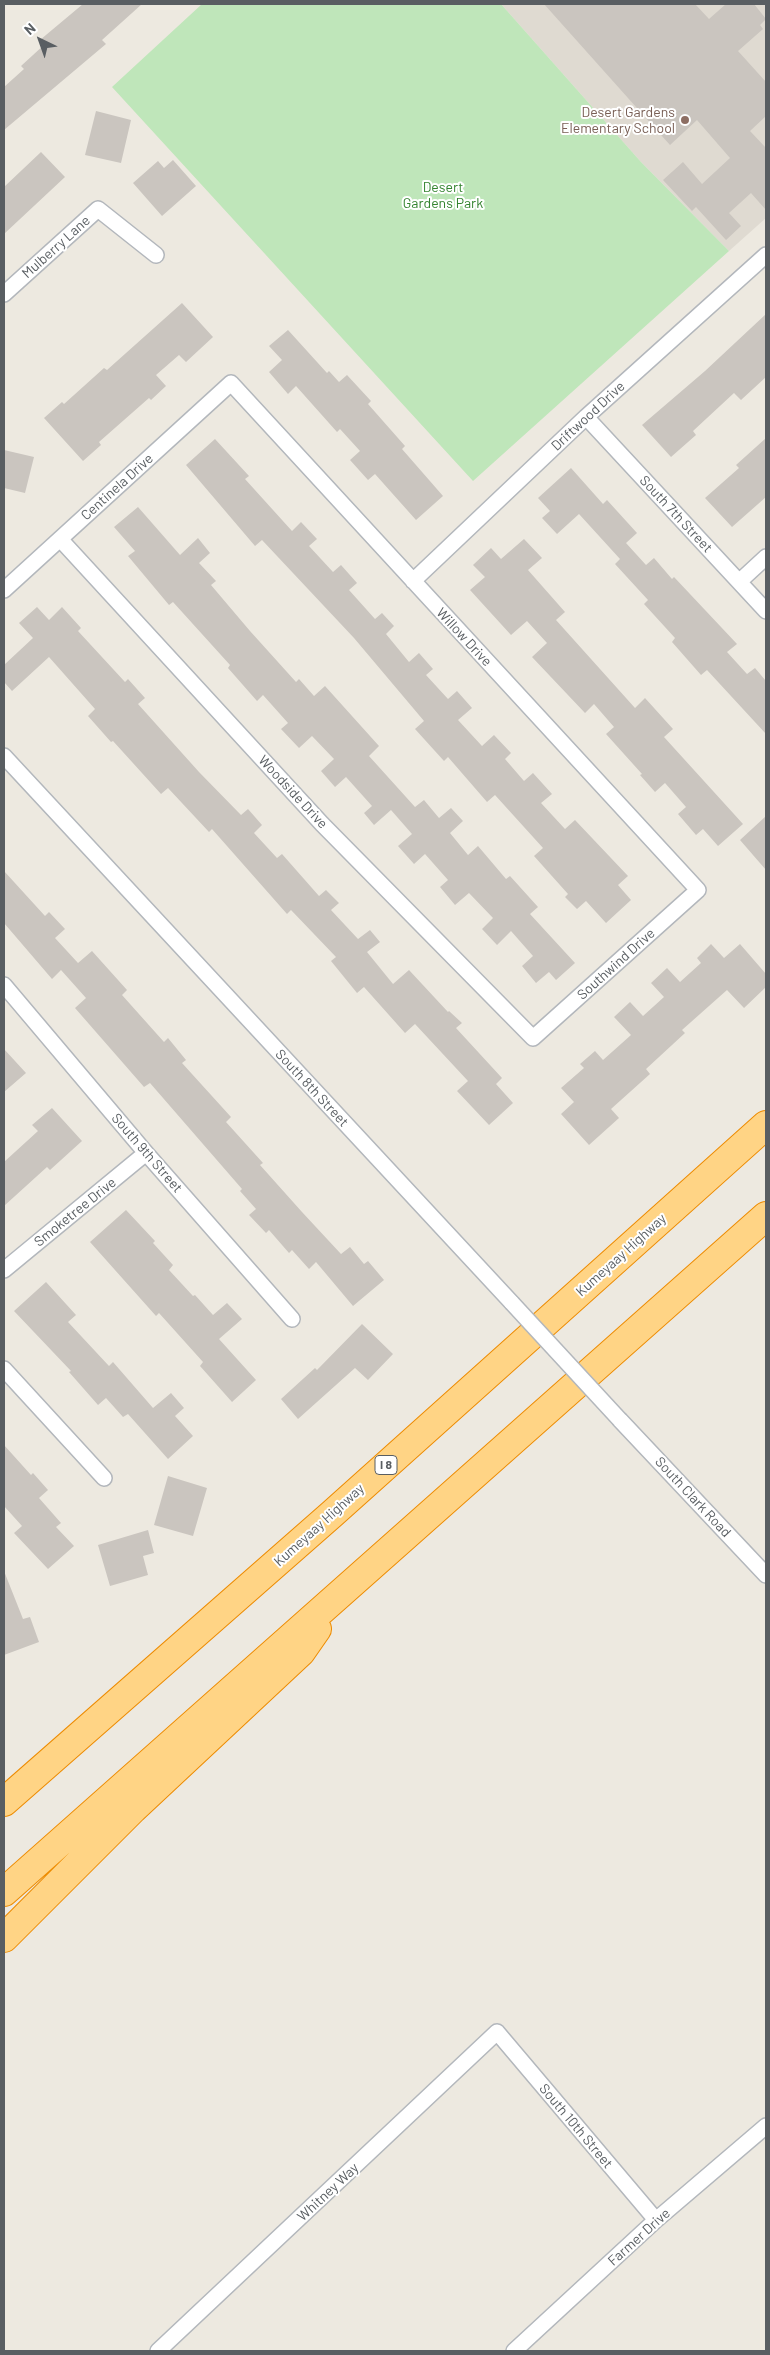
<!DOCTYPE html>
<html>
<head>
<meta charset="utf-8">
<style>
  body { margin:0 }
  #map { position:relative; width:770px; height:2355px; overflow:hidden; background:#ede9e0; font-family:Barlow,sans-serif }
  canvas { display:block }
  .frame { position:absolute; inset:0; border:5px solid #595e62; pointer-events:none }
  .north { position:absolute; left:15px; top:15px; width:50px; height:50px; -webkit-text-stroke:4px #fff; paint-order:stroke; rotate:318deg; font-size:14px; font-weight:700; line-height:20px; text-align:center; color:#595e62 }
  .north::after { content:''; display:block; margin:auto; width:18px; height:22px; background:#595e62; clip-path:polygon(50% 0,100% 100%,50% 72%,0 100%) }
</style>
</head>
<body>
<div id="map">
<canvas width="770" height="2355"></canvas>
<div class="frame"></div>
<div class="north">N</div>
</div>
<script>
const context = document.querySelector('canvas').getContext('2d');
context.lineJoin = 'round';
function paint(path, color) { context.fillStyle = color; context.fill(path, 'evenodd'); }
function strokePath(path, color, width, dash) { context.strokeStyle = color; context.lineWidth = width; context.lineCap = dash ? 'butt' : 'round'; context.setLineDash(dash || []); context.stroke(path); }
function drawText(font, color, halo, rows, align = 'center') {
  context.font = font + ' Barlow,sans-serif'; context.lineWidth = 4; context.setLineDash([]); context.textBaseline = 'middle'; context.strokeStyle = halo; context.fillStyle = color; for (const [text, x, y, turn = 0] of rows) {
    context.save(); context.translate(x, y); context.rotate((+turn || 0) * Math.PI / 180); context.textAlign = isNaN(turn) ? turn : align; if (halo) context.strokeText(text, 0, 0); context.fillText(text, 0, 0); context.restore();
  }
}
const education = new Path2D(`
  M501 4H766V218L729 251 641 162Z`);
const green = new Path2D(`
  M202 4H501L641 162 729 251 473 481 112 87Z`);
const building = new Path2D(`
  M83 4H142L102 40 106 44 4 130V87L24 69 21 66 45 44 40 40Z
  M544 4H695L709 19 726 4H754L766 19 760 25 763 29 738 51 766 82V116L750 131 766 148V210L751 193 729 213 741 226 726 240 696 207 692 211 663 180 683 162 702 184 730 158 697 120 670 145Z
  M96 111 131 120 121 163 85 155Z
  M41 152 65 177 4 234V187Z
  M173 160 196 186 162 216 133 183 158 161 164 168Z
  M182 303 213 337 186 362 179 355 156 375 166 386 151 400 149 398 99 442 101 445 83 461 44 418 62 402 64 404 104 368 107 370Z
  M766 314V377L741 400 734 393 693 431 696 435 671 457 642 425 705 371Z
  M288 330 327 373 329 371 339 382 347 375 371 401 368 404 405 446 402 449 443 496 416 520 375 474 368 480 350 460 360 451 340 429 337 432 296 386 288 394 269 372 282 360 269 346Z
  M766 438V497L732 527 705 498 739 468 736 465Z
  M215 439 249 476 245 479 292 531 301 522 317 539 309 546 333 572 341 565 357 583 349 590 375 619 382 613 394 626 386 634 409 662 419 653 433 669 426 675 448 699 457 691 472 708 458 720 482 746 494 735 511 753 505 759 524 781 533 773 552 794 541 803 565 829 575 820 628 876 618 885 631 900 606 923 586 901 577 909 565 897 568 894 534 856 543 848 495 795 487 802 448 757 444 761 415 729 424 721 354 638 262 540 255 546 186 465Z
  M4 450 34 457 25 493 4 488Z
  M571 468 603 504 607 500 637 533 626 543 646 565 654 558 672 579 674 577 737 644 727 652 747 674 755 668 766 681V734L707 670 701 675 672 642 675 638 644 604 648 600 615 564 620 559 579 514 557 534 542 518 550 511 538 498Z
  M138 507 180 555 198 538 210 553 199 563 216 581 211 585 250 631 296 682 299 679 314 696 325 686 379 746 369 756 415 807 424 800 439 818 451 808 463 821 450 833 468 855 478 846 506 879 510 876 538 907 530 914 575 963 556 980 549 972 536 983 522 966 533 956 511 931 497 945 482 929 493 918 469 893 455 905 440 887 448 880 425 854 414 864 398 846 412 834 391 810 374 825 364 813 372 806 346 777 335 787 321 771 334 759 312 736 299 748 281 729 288 723 263 695 257 701 228 668 230 665 173 602 169 605 128 556 135 551 114 527Z
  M524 539 542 558 528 570 565 612 556 620 635 708 645 698 673 729 664 737 743 824 718 846 703 829 696 835 678 814 686 807 665 783 655 792 640 775 642 774 606 734 614 727 594 704 585 713 532 657 547 643 527 621 511 635 470 590 485 577 473 565 491 548 501 559Z
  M37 607 49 620 62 607 81 628 78 631 125 682 128 679 145 698 138 704 199 772 241 815 248 809 262 825 254 833 277 858 282 854 319 896 326 890 339 903 331 910 358 939 370 930 380 942 367 952 393 984 409 970 448 1012 449 1011 462 1023 456 1028 502 1078 496 1084 513 1103 489 1125 457 1091 468 1081 415 1024 405 1033 364 987 357 993 331 961 336 957 291 910 287 914 212 829 209 832 168 788 161 794 113 741 111 742 88 716 95 709 49 657 12 691 4 682V665L33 638 19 623Z
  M766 816V870L740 840Z
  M4 871 45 916 49 912 65 929 55 938 78 963 92 951 127 990 122 995 164 1042 168 1038 186 1060 182 1063 231 1117 226 1122 263 1163 260 1165 302 1212 341 1254 350 1247 364 1264 368 1261 384 1280 353 1306 316 1262 309 1269 292 1250 289 1253 269 1230 266 1233 249 1215 256 1209 240 1191 242 1189 150 1083 144 1087 75 1008 86 998 61 970 52 979 4 923Z
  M711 944 724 958 740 944 766 974V987L744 1008 727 990 682 1030 685 1033 646 1069 650 1074 611 1109 619 1118 589 1145 561 1114 574 1102 561 1088 584 1068 580 1064 595 1051 603 1060 631 1035 614 1017 630 1002 643 1016 664 997 651 983 667 968 680 982 701 963 697 958Z
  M4 1049 26 1073 4 1092Z
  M52 1108 82 1141 50 1170 47 1167 4 1206V1162L38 1131 32 1125Z
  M126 1210 155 1241 153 1243 173 1265 169 1270 193 1296 195 1295 213 1315 227 1303 242 1319 219 1339 256 1380 232 1402 200 1366 203 1362 159 1313 156 1316 90 1242Z
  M46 1282 76 1315 68 1322 109 1366 113 1362 153 1408 171 1393 184 1408 175 1416 193 1436 168 1459 128 1414 123 1417 106 1398 98 1405 69 1372 71 1371 14 1311Z
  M362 1324 393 1354 368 1380 355 1368 298 1419 281 1399 315 1368 317 1370Z
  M4 1445 31 1475 33 1473 48 1490 39 1498 61 1523 56 1527 74 1546 48 1569 14 1533 22 1526 4 1506Z
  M168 1476 207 1488 193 1536 154 1525Z
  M148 1530 154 1553 143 1556 148 1575 110 1586 98 1545Z
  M4 1571 23 1619 30 1617 39 1642 4 1655Z`);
const minor = new Path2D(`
  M4 294 98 209 156 255
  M586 417 766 611
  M413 581 586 417 766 255
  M740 581 766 557
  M4 590 231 383 698 890 533 1038 322 824 60 539
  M4 756 512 1303
  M4 985 146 1153 292 1319
  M4 1270 146 1153
  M4 1369 104 1478
  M620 1420 766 1575
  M158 2351 497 2032 656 2220
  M514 2351 656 2220 766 2126`);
const motorway = new Path2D(`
  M4 1802 332 1514 766 1125
  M4 1892 766 1216
  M4 1938 133 1809 301 1652 317 1629`);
const minorBridge = new Path2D(`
  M512 1303 620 1420`);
const markers = [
  [685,120,5,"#8d6e63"]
];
const shields = [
  [386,1465,22]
];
const shieldNames = [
  ["I 8",386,1465]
];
const educationNames = [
  ["Desert Gardens",675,112],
  ["Elementary School",675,128]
];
const parkNames = [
  ["Desert",443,187],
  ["Gardens Park",443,203]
];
const streetNames = [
  ["Mulberry Lane",56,247,-42],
  ["Driftwood Drive",588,416,-43],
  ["Centinela Drive",117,487,-42],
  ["South 7th Street",676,514,47],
  ["Willow Drive",464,637,47],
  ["Woodside Drive",293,792,47],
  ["Southwind Drive",616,964,-42],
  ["South 8th Street",312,1088,47],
  ["South 9th Street",147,1153,49],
  ["Smoketree Drive",75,1212,-39],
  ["Kumeyaay Highway",621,1255,-42],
  ["South Clark Road",693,1497,47],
  ["Kumeyaay Highway",319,1525,-42],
  ["South 10th Street",576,2126,50],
  ["Whitney Way",328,2192,-43],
  ["Farmer Drive",639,2237,-42]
];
paint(education, '#dfdad1');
paint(green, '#bfe6ba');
paint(building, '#cac5bf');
strokePath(minor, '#b3b7bc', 18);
strokePath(motorway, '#ed8b00', 30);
strokePath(minor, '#fff', 15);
strokePath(motorway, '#ffd485', 28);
strokePath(minorBridge, '#b3b7bc', 18, []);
strokePath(minorBridge, '#fff', 15);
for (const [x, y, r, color] of markers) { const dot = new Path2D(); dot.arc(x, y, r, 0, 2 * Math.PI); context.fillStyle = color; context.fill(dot); strokePath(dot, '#fff', 2); }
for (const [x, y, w] of shields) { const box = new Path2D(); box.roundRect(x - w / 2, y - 9.5, w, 19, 4); context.fillStyle = '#fff'; context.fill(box); strokePath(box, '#595e62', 1); }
drawText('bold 12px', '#595e62', null, shieldNames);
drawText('14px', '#785e54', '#fff', educationNames, 'right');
drawText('14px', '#33832f', '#fff', parkNames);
drawText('14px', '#595e62', '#fff', streetNames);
</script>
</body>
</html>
